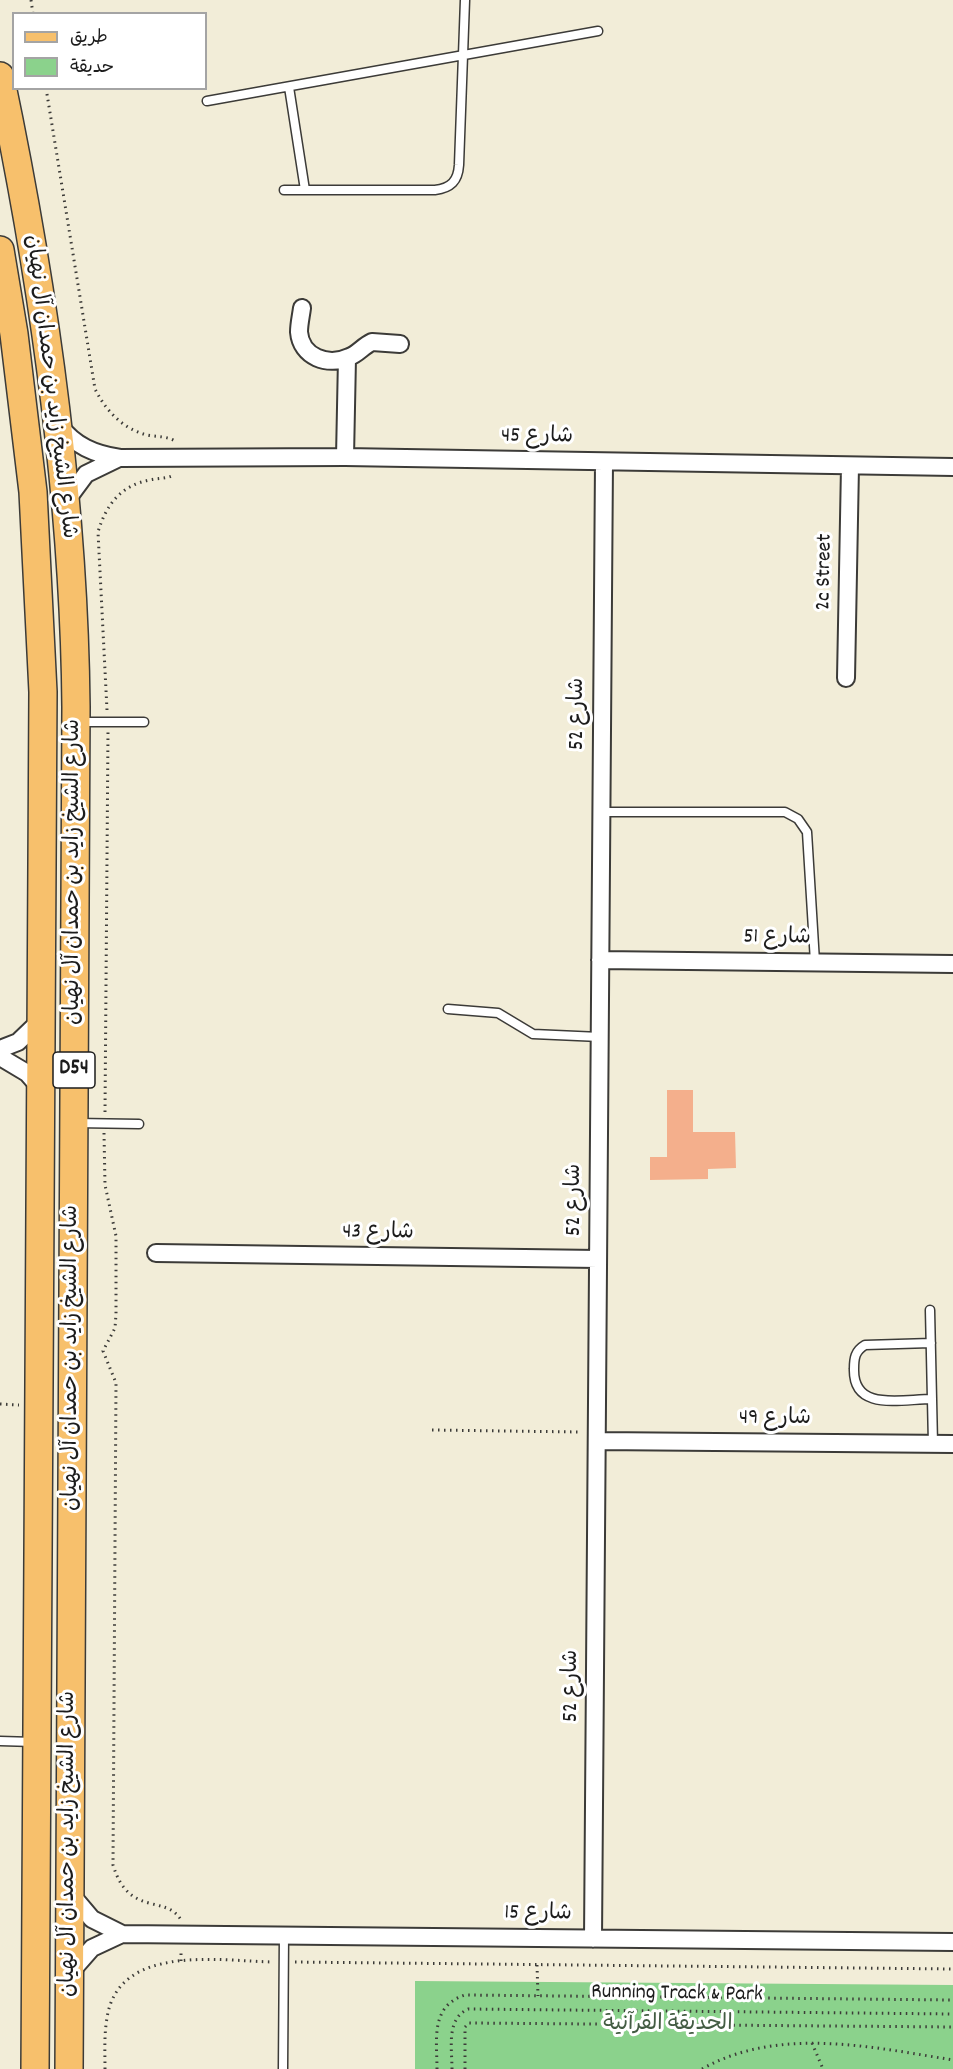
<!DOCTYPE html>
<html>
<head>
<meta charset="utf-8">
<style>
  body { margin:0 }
  #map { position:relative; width:953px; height:2069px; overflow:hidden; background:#f2edd8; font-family:Dekko,"Playpen Sans Arabic",sans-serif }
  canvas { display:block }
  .legend { position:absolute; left:12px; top:12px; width:195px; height:78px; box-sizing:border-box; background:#fff; border:2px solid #a4a4a4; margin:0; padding:8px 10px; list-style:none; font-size:18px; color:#1c1c1c }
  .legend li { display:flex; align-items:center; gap:12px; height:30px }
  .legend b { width:30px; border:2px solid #a4a4a4 }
</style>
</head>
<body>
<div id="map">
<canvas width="953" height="2069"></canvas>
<ul class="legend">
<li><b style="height:8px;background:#f7c06c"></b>طريق</li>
<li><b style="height:16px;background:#8bd28c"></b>حديقة</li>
</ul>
</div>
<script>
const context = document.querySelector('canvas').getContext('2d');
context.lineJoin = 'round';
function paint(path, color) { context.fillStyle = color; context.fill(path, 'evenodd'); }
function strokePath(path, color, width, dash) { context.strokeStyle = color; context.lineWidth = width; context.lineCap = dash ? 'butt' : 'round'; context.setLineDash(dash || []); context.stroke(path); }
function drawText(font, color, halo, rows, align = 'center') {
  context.font = font + ' Dekko,"Playpen Sans Arabic",sans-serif'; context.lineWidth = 6; context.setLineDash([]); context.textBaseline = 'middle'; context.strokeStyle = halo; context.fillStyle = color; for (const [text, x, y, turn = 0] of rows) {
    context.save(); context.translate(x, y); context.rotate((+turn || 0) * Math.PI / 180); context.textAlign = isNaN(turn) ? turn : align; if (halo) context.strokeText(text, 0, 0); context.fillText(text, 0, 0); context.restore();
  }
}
const green = new Path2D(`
  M415 1981 953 1985V2069H415Z`);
const building = new Path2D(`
  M667 1090H693V1132H735L736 1168 708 1169V1179L650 1180V1157H667Z`);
const path = new Path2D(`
  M31 0 33 14
  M46 88 95 389C106 411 123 429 147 435 157 437 167 436 175 441
  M107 710 98 532C106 505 121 485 150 480 158 478 166 479 174 475
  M105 1112 108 731
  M104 1133 105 1185 116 1236V1314L115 1328 103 1351 116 1383 113 1865C129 1918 166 1894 181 1920
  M0 1404 19 1405
  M432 1430 580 1432
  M181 1961V1951
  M295 1962 953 1969
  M537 1965 538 1996
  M812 2043 823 2069
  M105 2069C105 2052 104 2035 107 2018 118 1943 220 1961 273 1962
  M437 2069C437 2040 430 2006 465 1995L953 2000
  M452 2069C452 2048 446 2019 468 2009L953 2014
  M465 2069V2027L469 2023 953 2027
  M702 2069C778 2026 872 2047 953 2060`);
const service = new Path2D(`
  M289 87 305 190
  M207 101 598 31
  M284 190H435C451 188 458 181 459 165L465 0
  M78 722H144
  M601 812H785L798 819 807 832 815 962
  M448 1009 498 1013 533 1034 600 1037
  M76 1123 139 1124
  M930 1310 933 1444
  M931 1343 865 1345C855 1351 854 1358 854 1369 853 1412 901 1399 932 1399
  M0 1741 34 1742
  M283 2069 284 1935`);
const minor = new Path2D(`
  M302 308C301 316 299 324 299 332 301 357 328 367 349 357 358 354 363 346 372 342L400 344
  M59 425C75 446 94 454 120 458L345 457 953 467
  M345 457 347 358
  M66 501 86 474 119 458
  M846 678 850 466
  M600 960 953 964
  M0 1049 18 1042 42 1019
  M0 1057 27 1073 41 1089
  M156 1253 598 1259
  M597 1441 953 1444
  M70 1893 92 1919 122 1934 953 1942
  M593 1939 604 462
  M70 1973 92 1948 122 1934`);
const primary = new Path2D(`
  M0 76C43 281 74 497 76 707L69 2069
  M0 250 14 334 33 492 43 692 35 2069`);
const shields = [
  [74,1070,42]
];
const shieldNames = [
  ["D54",74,1070]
];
const streetNames = [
  ["شارع الشيخ زايد بن حمدان آل نهيان",49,387,83],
  ["شارع 45",537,438,1],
  ["2c Street",826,572,-89],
  ["شارع 52",579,714,-90],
  ["شارع الشيخ زايد بن حمدان آل نهيان",75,872,-90],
  ["شارع 51",777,939,1],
  ["شارع 52",576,1200,-90],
  ["شارع 43",378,1234,1],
  ["شارع الشيخ زايد بن حمدان آل نهيان",73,1358,-90],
  ["شارع 49",775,1420],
  ["شارع 52",573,1686,-90],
  ["شارع الشيخ زايد بن حمدان آل نهيان",70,1844,-90],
  ["شارع 15",538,1915,1],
  ["Running Track & Park",677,1995,1]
];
const parkNames = [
  ["الحديقة القرآنية",668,2026]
];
paint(green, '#8bd28c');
paint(building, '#f4af8c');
strokePath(service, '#3c3b38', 11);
strokePath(minor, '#3c3b38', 20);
strokePath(primary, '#3c3b38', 30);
strokePath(path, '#3c3b38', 3, [1.5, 4.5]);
strokePath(service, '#fff', 8);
strokePath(minor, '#fff', 16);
strokePath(primary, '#f7c06c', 27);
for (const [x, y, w] of shields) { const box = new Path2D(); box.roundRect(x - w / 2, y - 18, w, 36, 4.5); context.fillStyle = '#fff'; context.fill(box); strokePath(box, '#1c1c1c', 1.5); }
drawText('bold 21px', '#1c1c1c', null, shieldNames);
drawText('22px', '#1c1c1c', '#fff', streetNames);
drawText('22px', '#435c43', '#fff', parkNames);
</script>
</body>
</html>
